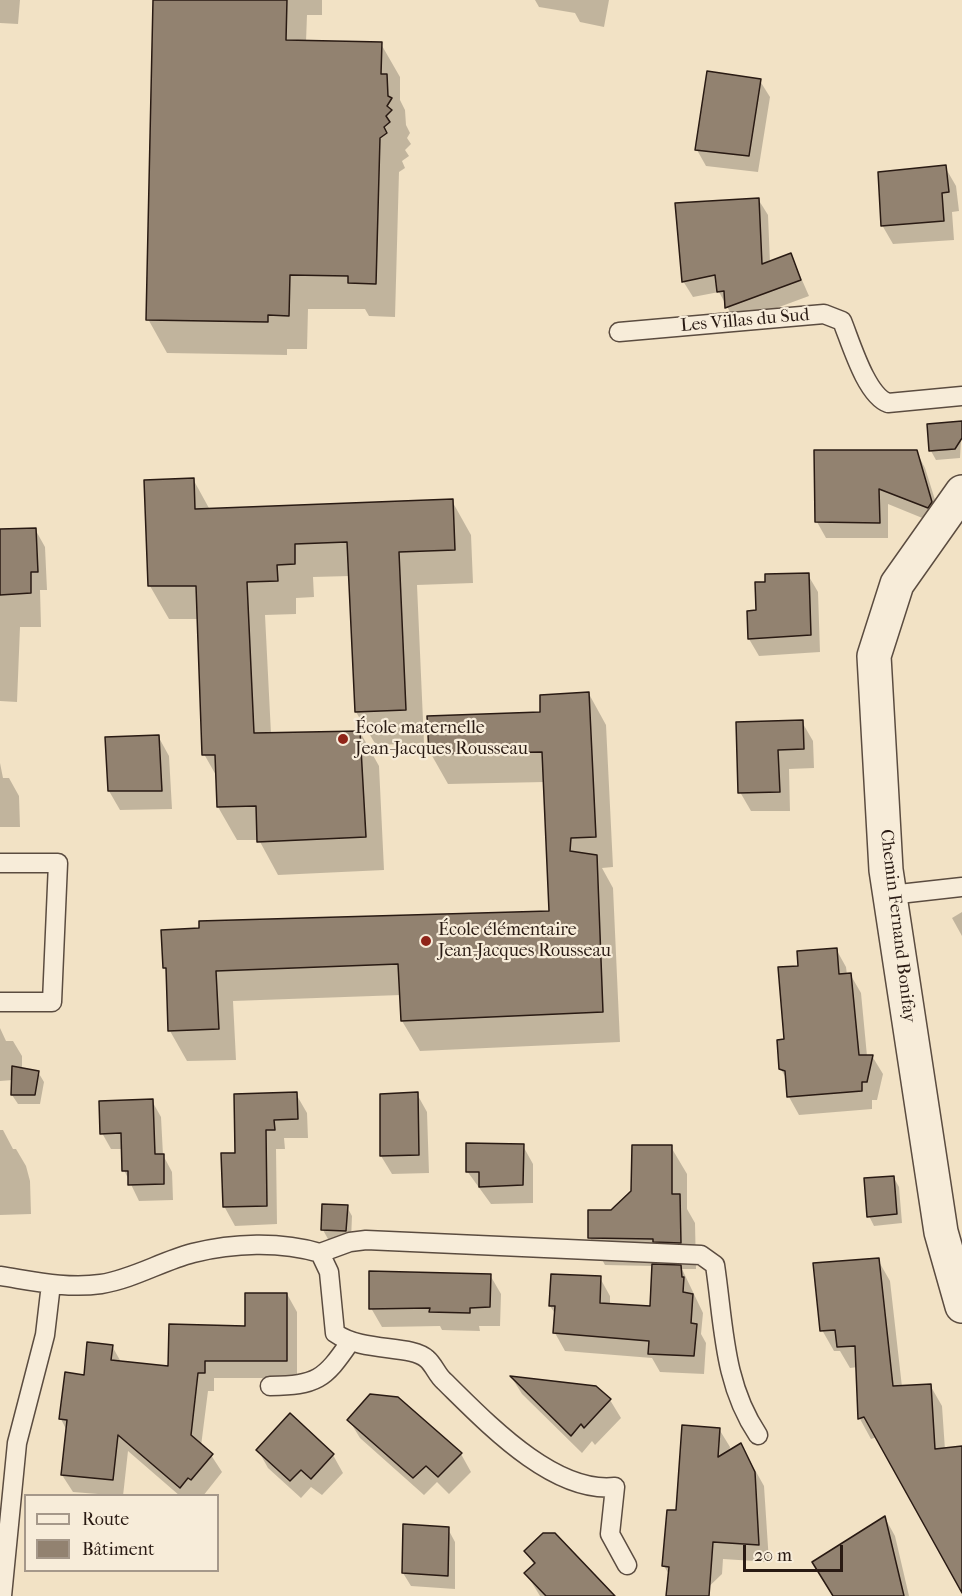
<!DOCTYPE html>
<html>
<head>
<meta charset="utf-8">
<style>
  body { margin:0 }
  #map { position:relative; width:962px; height:1596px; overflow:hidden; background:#f2e2c5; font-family:"IM FELL French Canon",serif }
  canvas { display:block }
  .legend { position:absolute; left:24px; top:1494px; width:195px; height:78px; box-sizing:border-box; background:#f7ecd9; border:2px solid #a5988a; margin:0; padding:8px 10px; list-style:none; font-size:18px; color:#291a13 }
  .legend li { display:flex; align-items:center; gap:12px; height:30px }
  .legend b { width:30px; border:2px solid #a5988a }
  .scale { position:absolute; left:743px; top:1545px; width:100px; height:27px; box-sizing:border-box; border:3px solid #291a13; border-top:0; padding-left:8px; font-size:18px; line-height:21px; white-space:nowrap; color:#291a13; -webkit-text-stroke:4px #f7ecd9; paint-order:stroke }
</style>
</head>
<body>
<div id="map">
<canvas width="962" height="1596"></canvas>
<ul class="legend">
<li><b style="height:8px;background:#f7ecd9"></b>Route</li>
<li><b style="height:16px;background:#928270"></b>Bâtiment</li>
</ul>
<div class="scale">20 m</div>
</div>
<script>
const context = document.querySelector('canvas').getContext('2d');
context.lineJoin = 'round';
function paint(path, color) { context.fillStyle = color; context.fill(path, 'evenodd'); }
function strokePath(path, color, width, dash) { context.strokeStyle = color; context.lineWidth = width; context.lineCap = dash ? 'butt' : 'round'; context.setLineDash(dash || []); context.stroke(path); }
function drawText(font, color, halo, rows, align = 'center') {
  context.font = font + ' "IM FELL French Canon",serif'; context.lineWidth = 4.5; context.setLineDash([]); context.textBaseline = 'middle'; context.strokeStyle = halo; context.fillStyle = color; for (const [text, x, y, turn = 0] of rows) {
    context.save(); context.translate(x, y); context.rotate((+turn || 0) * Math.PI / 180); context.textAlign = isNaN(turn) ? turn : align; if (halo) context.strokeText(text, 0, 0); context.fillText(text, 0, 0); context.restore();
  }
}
const shadow = new Path2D(`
  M0 0H20L18 24 0 23Z
  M154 0H322V15H307L306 42 381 44 400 77V100L405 110 406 125 410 133 407 138 411 144 405 150 409 156 402 161 405 168 399 172 395 317 369 316 365 309H308L307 349H287V355L167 353 148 319Z
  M535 0H609L604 27 580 22 575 13 539 7Z
  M760 81 770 97 758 172 706 166 697 150Z
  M945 167 956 186 959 211 952 212 954 240 893 244 882 225Z
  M758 199 768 215 770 263 791 255 809 296 736 323 719 292 693 297 683 281Z
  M962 423 960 458 936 460 931 451Z
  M916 451 925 468 941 519 937 524 888 504V538H826L817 522Z
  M193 479 210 510 452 501 471 535 473 583 417 585 424 743 376 745 356 712 350 576 313 577 314 597 296 598V614L265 615 271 734 360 732 379 766 384 870 278 875 259 840H237L218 807 217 777 204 754 198 619H169L150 586Z
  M35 529 45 547 47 590H40L41 627H20L17 702 0 701V530Z
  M808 575 818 592 820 652 759 656 749 639 757 612Z
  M589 694 606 725 613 867 602 868 613 888 620 1042 420 1051 402 1021 401 995 233 1001 236 1060 187 1061 170 1031 168 973 165 968 550 912 545 782 448 784 431 754Z
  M802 722 813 741 814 768 789 769 790 811H751L740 792Z
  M158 736 169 756 172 809 120 810 109 791Z
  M0 763 3 778H9L19 796 20 827H0Z
  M962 912V936L952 918Z
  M836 949 846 967 847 975 850 974 861 993 867 1056H872L883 1074 877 1100H872V1109L799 1115 789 1097 788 1081 780 1068 800 967Z
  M0 1028 6 1041H13L22 1056V1069L38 1072 44 1082 40 1104H18L12 1095 13 1080 0 1081Z
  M296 1094 307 1113 308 1138H284L285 1149H276L277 1224 235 1226 224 1206 237 1154Z
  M417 1094 427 1112 429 1173 392 1174 381 1156Z
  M152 1101 161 1117 163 1155 172 1172 173 1200 139 1201 124 1170 123 1149H111L102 1133Z
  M0 1130H3L13 1149H16L26 1166 30 1181 31 1214 0 1215Z
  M523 1146 533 1164V1203L491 1204 467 1171Z
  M671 1147 687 1174V1209L695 1223 696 1269H682L703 1313 701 1334 706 1343 704 1374 660 1372 652 1358 565 1351 555 1333 556 1315 550 1306 600 1278 610 1296V1305L651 1307 653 1266 605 1265 590 1238Z
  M894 1178 899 1187 902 1223 874 1226 869 1216Z
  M347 1207 352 1216 351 1240 328 1239 323 1230Z
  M878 1260 890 1281 902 1387 930 1385 942 1406 945 1450 962 1448V1590L877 1437 871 1439 860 1419 858 1367 850 1368 840 1351H834L822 1330Z
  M490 1275 501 1294 500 1326H479L480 1331 442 1330 440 1326 382 1327 371 1308Z
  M287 1294 297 1312V1378H214V1391H208L201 1446 211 1455 222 1472 203 1496H180L128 1451 123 1496 73 1492 62 1475 67 1431 61 1419 85 1376 112 1346 121 1362 170 1368 247 1327Z
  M512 1378 595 1388 610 1400 621 1418 595 1445 592 1441 582 1453 522 1394Z
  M290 1415 333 1455 343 1473 322 1495 311 1487 301 1498 268 1468 258 1450Z
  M349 1420 461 1454 471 1472 449 1494 437 1482 424 1495 360 1438Z
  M719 1429 730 1447 729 1452 741 1445 764 1486 769 1562 723 1559 722 1574 699 1596H668L670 1576 664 1566 677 1512Z
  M885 1518 895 1536 909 1596H834Z
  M448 1529 455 1542V1589L411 1586 403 1573Z
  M526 1551 613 1596H540L526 1573 534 1565Z`);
const building = new Path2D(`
  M153 0H287L286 40 382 42 381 74H387L388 96 392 98 387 106 392 110 386 116 390 122 384 127 387 133 380 138 376 284 348 283V276L290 275 289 316 268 315V322L146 320Z
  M707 71 761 79 749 156 695 150Z
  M946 165 949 192 942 193 944 221 881 226 878 172Z
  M759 198 762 264 791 253 801 280 725 308 724 291 717 292 715 275 682 282 675 203Z
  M962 421V438L955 449 929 451 927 424Z
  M814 450H917L932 502 928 508 879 489 880 523 815 522Z
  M194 478 195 509 453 499 455 550 399 552 406 710 355 712 347 542 295 544V564L277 565 278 581 247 582 254 733 360 731 366 837 257 842 256 806 217 807 215 755H202L196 586H148L144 480Z
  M36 528 38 572H31V593L0 595V529Z
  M809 573 811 635 748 639 747 611 756 610 755 582H765V574Z
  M589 692 596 837 571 838 570 851 597 855 603 1012 401 1021 398 964 216 971 219 1029 168 1031 166 968H163L161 930 199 928V921L549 911 542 752 429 754 427 716 540 712V695Z
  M803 720 804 749 778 750 780 792 738 793 736 722Z
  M159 735 162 791H108L105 737Z
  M837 948 839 974 851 973 859 1055H873L867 1082H862V1091L787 1097 785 1071 779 1069 777 1040 784 1039 778 967 798 966 797 951Z
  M12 1066 39 1071 35 1095H11Z
  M297 1092 298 1119 274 1120 275 1130H266L267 1206 223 1207 221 1153H235L234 1094Z
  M418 1092 419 1155 380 1156V1094Z
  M153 1099 155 1154H164V1184L128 1185V1171H122L121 1133 100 1134 99 1101Z
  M466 1143 524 1144 523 1185 479 1187V1172H466Z
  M632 1145H672V1194H680L681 1243 653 1242V1239L588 1238V1210H611L631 1191Z
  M894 1176 897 1214 867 1217 864 1178Z
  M322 1204 348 1205 346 1231 321 1230Z
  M879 1258 893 1386 931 1384 935 1449 962 1446V1593L864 1417 858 1419 855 1346 837 1347 835 1330 820 1331 813 1263Z
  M652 1264 681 1265 682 1277H684L683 1292 693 1294 691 1323 697 1324 694 1356 648 1354 649 1341 553 1333 555 1306H549L551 1274 601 1276 600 1303 650 1306Z
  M369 1271 491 1274 490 1307 470 1308V1313L429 1312 430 1308 369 1309Z
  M245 1293H287V1361H205V1373H198L191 1435 213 1454 191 1480 188 1478 180 1488 118 1435 113 1480 61 1475 67 1420 59 1419 65 1372 84 1375 87 1342 113 1345 111 1360 168 1366 169 1324 245 1326Z
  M510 1376 596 1386 611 1399 584 1428 581 1424 571 1436Z
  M370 1394 398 1397 462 1453 438 1477 426 1466 413 1478 347 1420Z
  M290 1413 334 1454 311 1479 301 1470 290 1481 256 1450Z
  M682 1425 720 1428 718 1457 741 1443 755 1472 759 1545 713 1542 709 1596H666L669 1567 662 1566 667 1510H676Z
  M885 1516 904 1596H833L812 1562Z
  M403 1524 449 1527 448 1576 402 1573Z
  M543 1533H555L615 1596H546L524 1573 535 1563 524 1551Z`);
const lane = new Path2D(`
  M619 332 824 314 842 321C851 343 866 395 888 403L962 396
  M0 863H58L52 1002H0
  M890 895 962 887
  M320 1253 350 1242 366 1240 701 1255 715 1265C724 1325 723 1383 758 1435
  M0 1276C33 1281 67 1289 101 1284 133 1279 162 1261 193 1253 233 1243 280 1241 320 1253L329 1272 335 1333C363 1353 411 1344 427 1359 434 1365 437 1375 444 1381 486 1422 553 1494 615 1487L610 1534 627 1565
  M270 1386C317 1385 324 1380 350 1342
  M2 1596 17 1443 45 1335 51 1284`);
const street = new Path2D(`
  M962 492 897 584 874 656 886 870 941 1232 962 1306`);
const markers = [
  [343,739,6,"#8f2418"],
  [426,941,6,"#8f2418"]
];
const streetNames = [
  ["Les Villas du Sud",745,321,-5],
  ["Chemin Fernand Bonifay",897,926,83]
];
const poiNames = [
  ["École maternelle",355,729],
  ["Jean-Jacques Rousseau",355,750],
  ["École élémentaire",438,931],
  ["Jean-Jacques Rousseau",438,952]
];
paint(shadow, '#0003');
paint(building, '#928270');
strokePath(building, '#291a13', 1.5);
strokePath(lane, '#5b4c40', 21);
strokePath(street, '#5b4c40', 36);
strokePath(lane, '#f7ecd9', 18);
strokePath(street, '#f7ecd9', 33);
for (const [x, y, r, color] of markers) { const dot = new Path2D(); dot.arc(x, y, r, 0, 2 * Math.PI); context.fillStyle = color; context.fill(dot); strokePath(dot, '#f7ecd9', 2); }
drawText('18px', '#291a13', '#f7ecd9', streetNames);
drawText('18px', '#291a13', '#f7ecd9', poiNames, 'left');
</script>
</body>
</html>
